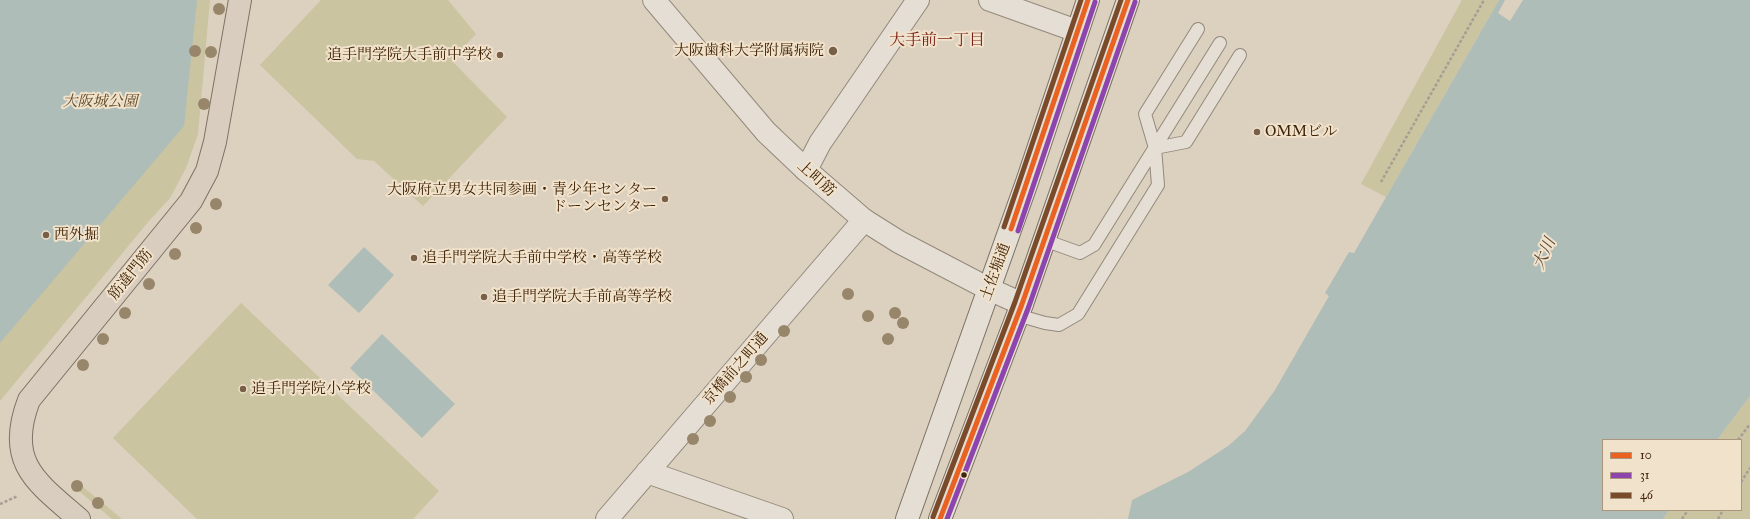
<!DOCTYPE html>
<html>
<head>
<meta charset="utf-8">
<style>
  body { margin:0 }
  #map { position:relative; width:1750px; height:519px; overflow:hidden; background:#dcd0be; font-family:"IM FELL Great Primer",serif }
  canvas { display:block }
  .legend { position:absolute; left:1602px; top:439px; width:140px; height:72px; box-sizing:border-box; background:#f1e2cc; border:1px solid #ab967d; margin:0; padding:5px 7px; list-style:none; font-size:12px; color:#412407 }
  .legend li { display:flex; align-items:center; gap:8px; height:20px }
  .legend b { width:20px; border:1px solid #ab967d }
</style>
</head>
<body>
<div id="map">
<canvas width="1750" height="519"></canvas>
<ul class="legend">
<li><b style="height:5px;background:#e96221"></b>10</li>
<li><b style="height:5px;background:#8e44ad"></b>31</li>
<li><b style="height:5px;background:#7a4b2a"></b>46</li>
</ul>
</div>
<script>
const context = document.querySelector('canvas').getContext('2d');
context.lineJoin = 'round';
function paint(path, color) { context.fillStyle = color; context.fill(path, 'evenodd'); }
function strokePath(path, color, width, dash) { context.strokeStyle = color; context.lineWidth = width; context.lineCap = dash ? 'butt' : 'round'; context.setLineDash(dash || []); context.stroke(path); }
function drawText(font, color, halo, rows, align = 'center') {
  context.font = font + ' "IM FELL Great Primer","Noto Serif JP",serif'; context.lineWidth = 4; context.setLineDash([]); context.textBaseline = 'middle'; context.strokeStyle = halo; context.fillStyle = color; for (const [text, x, y, turn = 0] of rows) {
    context.save(); context.translate(x, y); context.rotate((+turn || 0) * Math.PI / 180); context.textAlign = isNaN(turn) ? turn : align; if (halo) context.strokeText(text, 0, 0); context.fillText(text, 0, 0); context.restore();
  }
}
const green = new Path2D(`
  M0 0H210L198 134 186 168 170 198 149 221 0 401Z
  M321 0H448L476 34 451 60 507 117 423 206 374 161 357 159 260 65Z
  M1462 0H1499L1386 197 1361 184Z
  M241 303 439 491 413 519H197L113 438Z
  M1750 396V519H1663L1669 510H1741V440H1717Z
  M77 482 122 519H112L73 486Z`);
const water = new Path2D(`
  M0 0H197L184 126 0 343Z
  M1499 0H1750V396L1717 440H1603V510H1669L1663 519H1094L1188 472 1228 446 1245 431 1275 390 1329 296 1325 293 1349 252 1354 253Z
  M364 247 394 275 359 313 328 285Z
  M382 334 455 404 422 438 350 368Z`);
const pier = new Path2D(`
  M1505 0H1523L1510 21 1498 13Z
  M1133 496 1128 519H1092L1093 517Z`);
const path = new Path2D(`
  M1381 182 1484 0
  M1738 440 1750 424
  M1741 482 1750 468
  M0 504 18 496
  M1682 519 1688 510
  M1718 519 1723 510`);
const service = new Path2D(`
  M1155 148 1186 142 1240 55
  M1044 240 1080 253 1094 245 1220 43
  M1017 315 1045 323 1059 325 1078 314 1158 185 1155 148 1145 114 1198 29`);
const minor = new Path2D(`
  M990 0 1077 31
  M806 170 820 143 918 0
  M647 472 782 519
  M607 519 864 220`);
const tertiary = new Path2D(`
  M654 0 766 132 806 170 864 220 899 242 989 289 1022 304`);
const secondary = new Path2D(`
  M907 519 1027 182 1088 0
  M940 519 1022 304 1128 0`);
const primary = new Path2D(`
  M79 519C36 482 5 462 29 400L191 201 207 171 215 142 240 0`);
const bus1 = new Path2D(`
  M1011 229 1088 0
  M940 519 1022 304 1128 0`);
const bus2 = new Path2D(`
  M1018 231 1095 2
  M947 519 1029 306 1135 2`);
const bus3 = new Path2D(`
  M1004 227 1081 0
  M933 517 1015 302 1121 0`);
const trees = [
  [219,9],
  [195,51],
  [211,52],
  [204,104],
  [216,204],
  [196,228],
  [175,254],
  [149,284],
  [848,294],
  [125,313],
  [895,313],
  [868,316],
  [903,323],
  [784,331],
  [103,339],
  [888,339],
  [761,360],
  [83,365],
  [746,377],
  [730,397],
  [710,421],
  [693,439],
  [77,486],
  [98,503]
];
const markers = [
  [833,51,5,"#776047"],
  [500,55,4,"#776047"],
  [1257,132,4,"#776047"],
  [665,199,4,"#776047"],
  [46,235,4,"#776047"],
  [414,258,4,"#776047"],
  [484,297,4,"#776047"],
  [243,389,4,"#776047"],
  [964,475,3.5,"#412407"]
];
const poiNames = [
  ["大阪歯科大学附属病院",824,51,"right"],
  ["追手門学院大手前中学校",492,55,"right"],
  ["OMMビル",1265,132],
  ["大阪府立男女共同参画・青少年センター",657,190,"right"],
  ["ドーンセンター",657,207,"right"],
  ["西外掘",54,235],
  ["追手門学院大手前中学校・高等学校",422,258],
  ["追手門学院大手前高等学校",492,297],
  ["追手門学院小学校",251,389]
];
const parkNames = [
  ["大阪城公園",100,102]
];
const streetNames = [
  ["上町筋",816,179,42],
  ["土佐堀通",996,272,-70],
  ["筋違門筋",131,275,-51],
  ["京橋前之町通",736,369,-49]
];
const neighbourhoodNames = [
  ["大手前一丁目",937,41]
];
const waterNames = [
  ["大川",1545,254,-66]
];
paint(green, '#cac4a0');
paint(water, '#afbdb9');
paint(pier, '#dcd0be');
strokePath(service, '#93897b', 14);
strokePath(minor, '#93897b', 24);
strokePath(tertiary, '#93897b', 24);
strokePath(secondary, '#7c7164', 24);
strokePath(primary, '#7c7164', 24);
strokePath(path, '#a69e94', 2.5, [3, 2]);
strokePath(service, '#e4ded4', 12);
strokePath(minor, '#e4ded4', 22);
strokePath(tertiary, '#e4ded4', 22);
strokePath(secondary, '#e4ded4', 22);
strokePath(primary, '#d8cdbf', 22);
strokePath(bus1, '#e96221', 5);
strokePath(bus2, '#8e44ad', 5);
strokePath(bus3, '#7a4b2a', 5);
context.fillStyle = '#98866b';
for (const [x, y] of trees) { context.beginPath(); context.arc(x, y, 6, 0, 2 * Math.PI); context.fill(); }
for (const [x, y, r, color] of markers) { const dot = new Path2D(); dot.arc(x, y, r, 0, 2 * Math.PI); context.fillStyle = color; context.fill(dot); strokePath(dot, '#f1e2cc', 1.5); }
drawText('15px', '#412407', '#f1e2cc', poiNames, 'left');
drawText('italic 15px', '#604a27', '#f1e2cc', parkNames);
drawText('15px', '#412407', '#f1e2cc', streetNames);
drawText('16px', '#7a1f14', '#f1e2cc', neighbourhoodNames);
drawText('italic 16px', '#584833', '#f1e2cc', waterNames);
</script>
</body>
</html>
